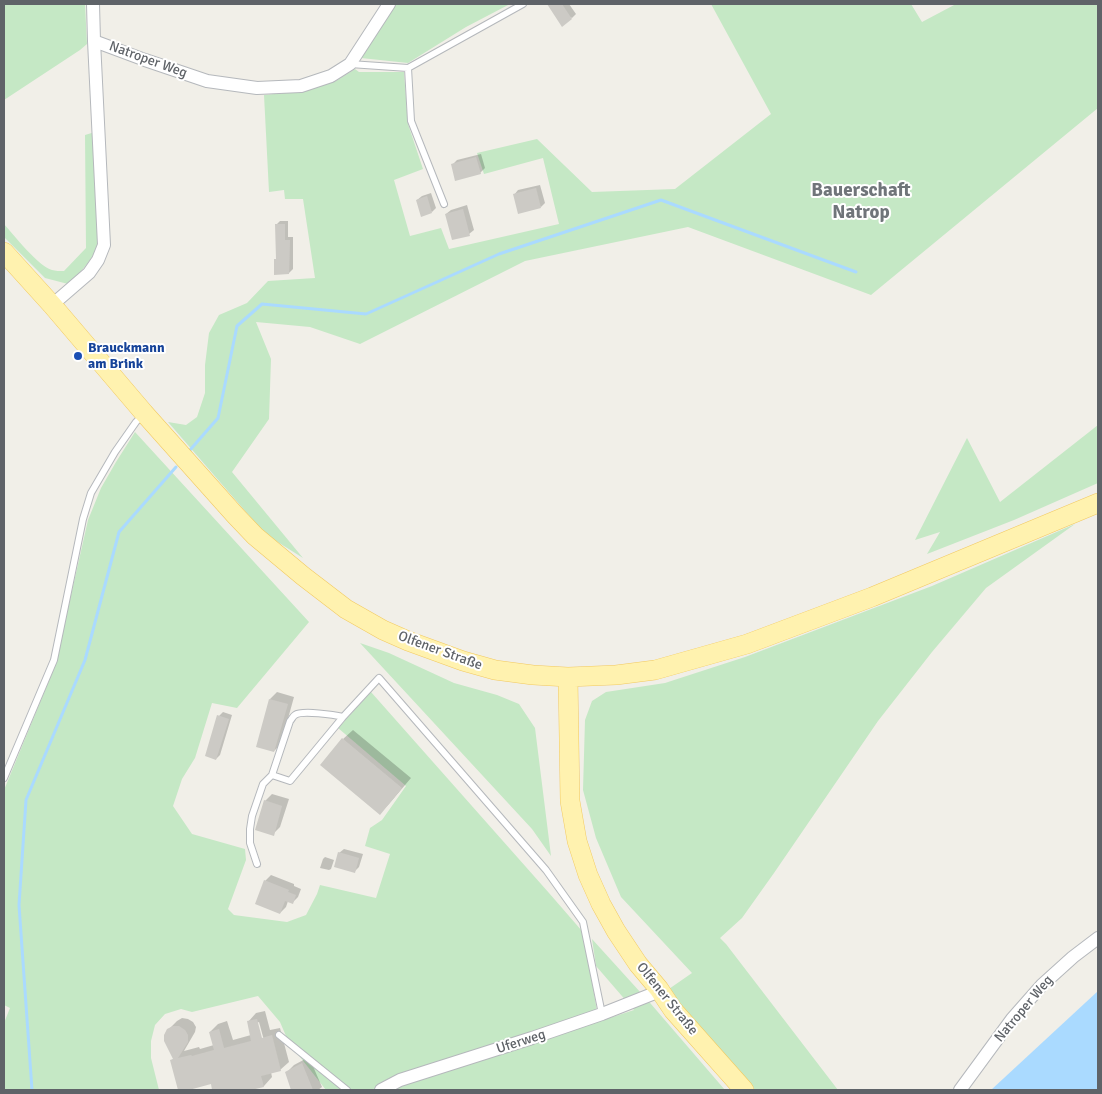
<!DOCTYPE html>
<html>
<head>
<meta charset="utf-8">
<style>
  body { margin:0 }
  #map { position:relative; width:1102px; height:1094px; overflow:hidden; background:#f1efe8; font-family:Signika,sans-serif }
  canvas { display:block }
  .frame { position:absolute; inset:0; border:5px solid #5f6368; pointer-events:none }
</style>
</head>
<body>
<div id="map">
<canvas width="1102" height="1094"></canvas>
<div class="frame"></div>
</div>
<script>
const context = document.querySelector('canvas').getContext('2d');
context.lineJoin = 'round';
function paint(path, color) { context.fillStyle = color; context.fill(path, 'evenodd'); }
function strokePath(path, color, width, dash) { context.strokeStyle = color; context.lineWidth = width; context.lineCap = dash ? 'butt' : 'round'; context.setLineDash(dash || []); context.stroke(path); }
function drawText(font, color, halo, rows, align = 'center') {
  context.font = font + ' Signika,sans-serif'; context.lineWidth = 4; context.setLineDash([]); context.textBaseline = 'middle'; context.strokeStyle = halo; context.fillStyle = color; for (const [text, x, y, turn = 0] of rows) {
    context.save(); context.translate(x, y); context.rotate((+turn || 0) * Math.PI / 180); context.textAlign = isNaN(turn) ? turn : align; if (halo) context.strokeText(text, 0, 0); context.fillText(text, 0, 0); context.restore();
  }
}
const green = new Path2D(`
  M4 4H85L87 44 80 50 4 100Z
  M396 4H510L466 27 408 63 361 58Z
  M711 4H911L922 22 956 4H1098V108L871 295 688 227 525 261 360 344 310 327 256 322 271 359 269 419 232 472 303 558 265 534 168 422 186 425 197 417 205 393V365L209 333 219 315 247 303 268 281 315 278 303 199H285L284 190 269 192 264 95 304 91 336 81 355 69 359 72H404L408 124 423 169 394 180 410 236 441 228 449 249 559 224 543 158 484 174 477 153 537 139 592 192 675 189 771 114Z
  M95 132 100 242C91 261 83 270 68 284L45 278 4 237V224C13 234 39 267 52 270 55 271 60 271 64 271L86 248 85 135Z
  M1098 425V483L1014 520 927 554 940 532 915 540 967 438 1000 502Z
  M135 432 309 622 237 708 212 703 195 758 182 779 173 806 192 834 245 849 246 860 228 909 234 915 287 922 306 915 317 894 320 885 376 898 390 854 365 846 370 828 382 820 406 786 338 728 371 692 549 893 582 931 586 946 597 1011 395 1076 372 1090H326L289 1043 280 1022 258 996 192 1012 181 1009 165 1014 155 1025 151 1041V1058L159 1090H4V1023L10 1008 4 1005V790L55 666 88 520 101 488 116 462Z
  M1075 524 986 588 932 652 878 721 774 873 742 918 720 938 726 944 838 1090H755L666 991 692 973 621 897 596 838 583 790 585 720 592 701 606 692 665 683 745 657 932 586Z
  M360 643 389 653 454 683 497 695 519 704 535 728 551 856 532 829Z
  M592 939 651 1004 725 1090H394L402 1086 634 1010 596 966Z`);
const water = new Path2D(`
  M1098 991V1090H991Z`);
const shadow = new Path2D(`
  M553 4H569L576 14 572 18 550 6Z
  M481 154 485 168 480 173 452 165 457 160Z
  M540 185 545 203 541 207 514 195 518 190Z
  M431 193 436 208 432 212 417 200 422 196Z
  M467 205 474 230 469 234 446 214 451 210Z
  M280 221H288V237H293V269L289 273 275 260 277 258 276 225Z
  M277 692 294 697 281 744 274 751 270 699Z
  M223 712 232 715 220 755 216 759 219 716Z
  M353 730 411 778 389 804 380 813 343 739Z
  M272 794 289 799 280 827 273 834 265 801Z
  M344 849 363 854 359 867 355 871 339 853Z
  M325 857 334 860 331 869 329 870 320 868 323 859Z
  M271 875 294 884V886L301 889 298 897 292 903 288 901 286 907 280 913 265 881Z
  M265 1011 270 1030 280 1028 289 1062 280 1070 271 1072 272 1077 264 1086 246 1090H216L211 1083 184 1090H179L171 1061 174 1058 168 1030 177 1021 182 1018 188 1019 193 1022 196 1027 195 1032 184 1051 199 1047 200 1049 214 1045 210 1032 218 1024 227 1021 233 1040 251 1035 248 1022 256 1013ZM259 1022 265 1044H263L257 1023Z
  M309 1057 322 1087 318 1090H293L287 1072 294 1065Z`);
const stream = new Path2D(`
  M190 450 218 418 237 326 262 304 366 314 499 254 661 200 856 272
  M32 1090 19 905 26 800 85 660 119 532 176 467`);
const building = new Path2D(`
  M547 4H562L572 19 562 27Z
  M476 157 481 174 455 181 451 164Z
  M536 188 541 208 518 214 513 194Z
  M427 196 432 213 421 217 416 200Z
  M463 209 470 236 452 240 445 214Z
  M275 224H285V240H290L289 274 274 275V259H276Z
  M269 699 288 704 274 752 256 747Z
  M217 715 229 719 216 760 205 756Z
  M342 738 402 788 380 815 320 765Z
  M264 800 282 806 274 836 255 830Z
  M338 852 359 858 355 873 334 867Z
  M264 880 289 890 288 892 296 895 293 904 285 901 280 914 255 904Z
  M257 1019 262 1038 272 1035 281 1071 261 1076 264 1087 251 1090H212L211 1084 189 1090H178L170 1060 173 1059 164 1041V1035L167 1029 173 1026H179L185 1030 188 1035V1042L178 1058 191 1055 192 1056 214 1050 209 1032 219 1029 224 1048 251 1041 247 1021Z
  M302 1063 313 1090H291L285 1072Z`);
const service = new Path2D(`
  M350 64 408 68 523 4
  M408 68 411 121 444 204
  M272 775 290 781 343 717 379 678 546 870 583 922 602 1014
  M4 778 54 660 83 519 91 493 115 452 136 422 144 414
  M257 864 250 843V829L252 816 263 784 272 775 290 721C292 719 293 716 295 715 302 710 335 715 343 717
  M279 1035 347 1090`);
const minor = new Path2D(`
  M93 4 94 41
  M52 305 89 273 98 260 104 245 94 41 145 60 207 81 257 88 301 86 331 76 350 64 389 4
  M381 1090 400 1080 532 1038 602 1014 660 991
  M960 1090 1012 1019 1042 985 1073 957 1098 938`);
const primary = new Path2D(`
  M4 252 52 305 144 413 235 515 255 536 303 576 346 609 383 630 408 641 463 661 495 670 533 675 568 677 616 675 655 670 747 644 872 597 1098 503
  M568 677 570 801 577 841 588 875 601 904 616 931 638 964 659 989 673 1010 744 1090`);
const markers = [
  [78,356,5,"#1a4fb4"]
];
const streetNames = [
  ["Natroper Weg",148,60,20],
  ["Olfener Straße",440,651,20],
  ["Olfener Straße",667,999,51],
  ["Natroper Weg",1024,1009,-50],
  ["Uferweg",521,1042,-18]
];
const transitNames = [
  ["Brauckmann",88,348],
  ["am Brink",88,364]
];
const districtNames = [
  ["Bauerschaft",861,191],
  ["Natrop",861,213]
];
paint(green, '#c5e8c5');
paint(water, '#aadaff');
paint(shadow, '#0003');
strokePath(stream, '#aadaff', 3);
paint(building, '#cccac5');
strokePath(service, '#b5b8bc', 8);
strokePath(minor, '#b5b8bc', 14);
strokePath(primary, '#f2c960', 20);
strokePath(service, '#fff', 6);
strokePath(minor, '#fff', 12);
strokePath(primary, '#fff2af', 19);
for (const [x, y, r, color] of markers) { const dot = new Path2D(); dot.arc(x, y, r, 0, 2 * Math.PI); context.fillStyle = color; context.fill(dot); strokePath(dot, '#fff', 2); }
drawText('14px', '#5f6368', '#fff', streetNames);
drawText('bold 14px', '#164399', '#fff', transitNames, 'left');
drawText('bold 19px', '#70757a', '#fff', districtNames);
</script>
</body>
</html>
